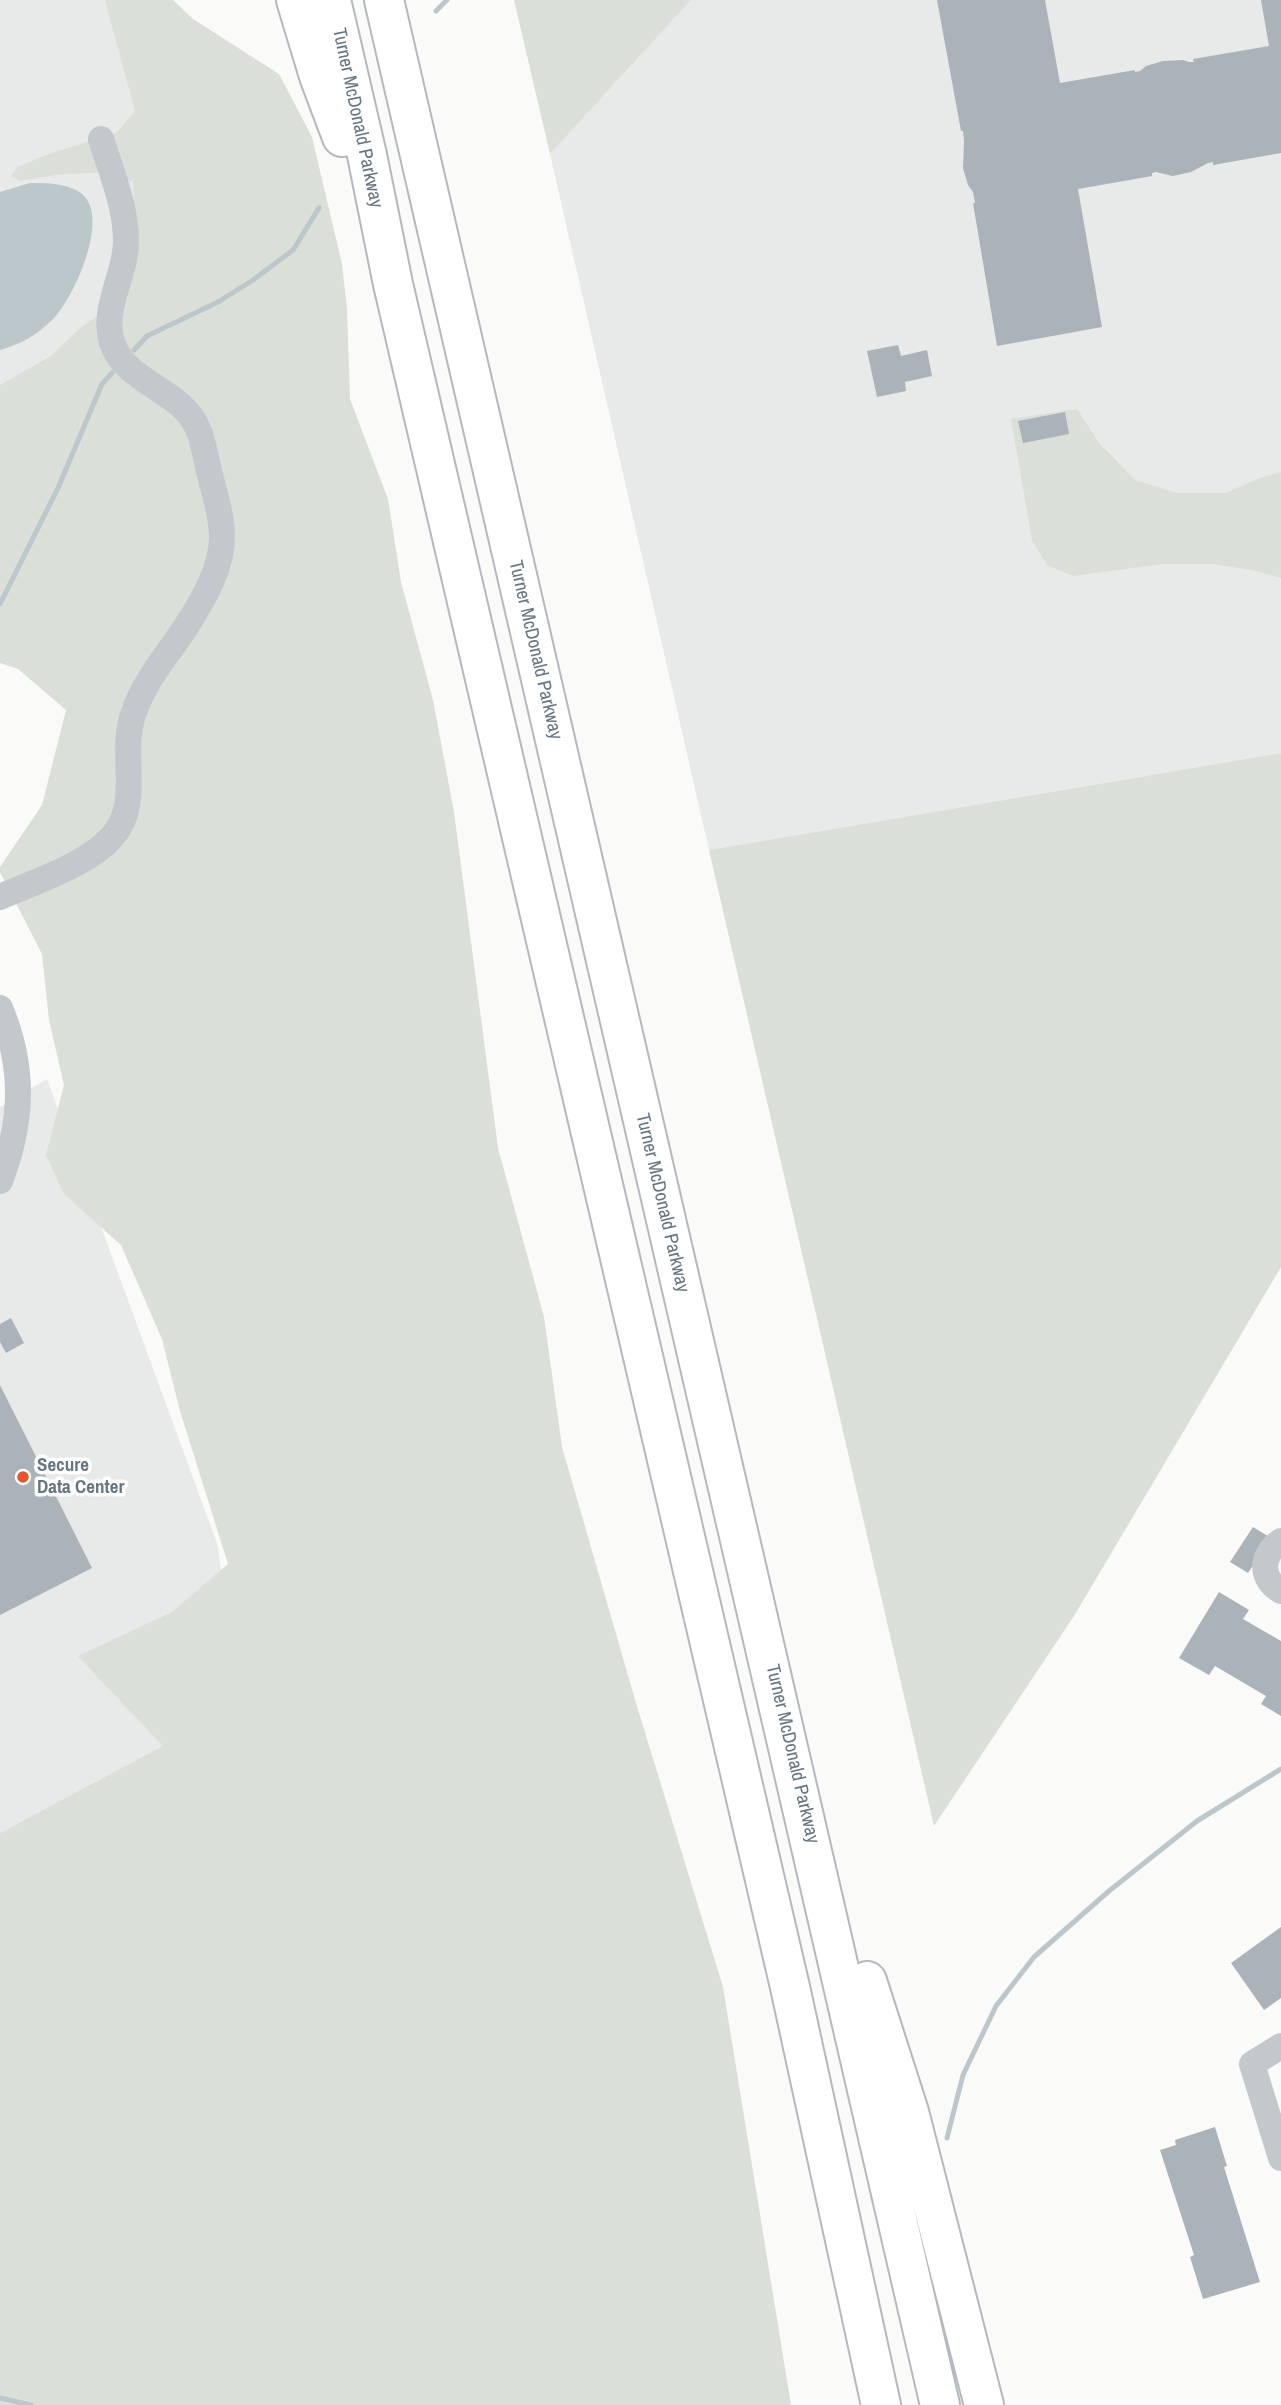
<!DOCTYPE html>
<html>
<head>
<meta charset="utf-8">
<style>
  body { margin:0 }
  canvas { display:block; background:#fafaf8 }
</style>
</head>
<body>
<canvas width="1281" height="2405"></canvas>
<script>
const context = document.querySelector('canvas').getContext('2d');
context.lineJoin = 'round';
function paint(path, color) { context.fillStyle = color; context.fill(path, 'evenodd'); }
function strokePath(path, color, width, dash) { context.strokeStyle = color; context.lineWidth = width; context.lineCap = dash ? 'butt' : 'round'; context.setLineDash(dash || []); context.stroke(path); }
function drawText(font, color, halo, rows, align = 'center') {
  context.font = font + ' "Archivo Narrow",sans-serif'; context.lineWidth = 7; context.setLineDash([]); context.textBaseline = 'middle'; context.strokeStyle = halo; context.fillStyle = color; for (const [text, x, y, turn = 0] of rows) {
    context.save(); context.translate(x, y); context.rotate((+turn || 0) * Math.PI / 180); context.textAlign = isNaN(turn) ? turn : align; if (halo) context.strokeText(text, 0, 0); context.fillText(text, 0, 0); context.restore();
  }
}
const built = new Path2D(`
  M0 0H159L243 356 0 463Z
  M691 0H1281V753L709 850 550 154Z
  M47 1079 218 1546 238 1707 0 1833V1107Z`);
const green = new Path2D(`
  M105 0H173L193 19 279 74 312 137 342 264 347 308 350 399 388 499 401 582 433 700 454 812 498 1148 544 1317 562 1447 636 1703 723 1987 791 2405H0V1833L163 1746 78 1656 172 1612 228 1564 180 1411 162 1339 121 1245 64 1194 46 1155 64 1085 49 1020 42 954 0 872V867L42 805 66 710 18 669 0 663V385L51 356 80 328 120 300 136 247 133 182 104 172 56 175 20 181 11 176 18 167 46 155 116 133 135 111Z
  M514 0H691L550 154Z
  M1077 409 1099 443 1135 480 1177 493H1225L1263 477 1281 472V578L1252 570 1212 564H1162L1073 576 1047 565 1032 540 1011 419Z
  M1281 753V1267L1074 1616 934 1826 709 850Z`);
const water = new Path2D(`
  M30 183C47 183 68 183 82 194 111 218 73 300 51 321 35 336 21 344 0 350V192Z`);
const stream = new Path2D(`
  M436 11 447 0
  M134 350 147 336 218 302 253 280 293 250 319 208
  M0 604 58 488 102 384 112 373
  M947 2138 963 2075 996 2006 1034 1957 1109 1891 1197 1821 1281 1769
  M0 2398 31 2405`);
const building = new Path2D(`
  M937 0H1045L1060 83 1135 70V72L1140 71 1146 66 1163 61 1183 60 1189 62H1194L1193 59 1269 46 1261 0H1281V153L1213 165V162L1208 163 1191 172 1173 176 1156 172 1152 173V176L1078 189 1102 327 997 346 973 203H975L973 192 968 185 963 168 964 141 963 131H961Z
  M898 345 901 356 927 350 932 376 905 382 906 391 877 397 867 351Z
  M1065 412 1069 434 1023 443 1018 421Z
  M11 1318 24 1343 6 1353 0 1342V1324Z
  M0 1385 92 1568 0 1615Z
  M1253 1527 1271 1538 1248 1573 1230 1562Z
  M1219 1592 1249 1610 1243 1619 1281 1641V1716L1261 1704 1266 1696 1215 1666 1209 1675 1179 1658Z
  M1281 1927V1998L1264 2010 1231 1963Z
  M1215 2127 1227 2166 1224 2167 1260 2282 1203 2299 1190 2257 1194 2255 1160 2150 1176 2145 1175 2140Z`);
const minor = new Path2D(`
  M0 897C34 882 87 865 112 837 143 802 119 756 133 715 144 680 168 655 187 625 203 600 222 568 222 537 222 517 215 495 210 475 206 460 204 443 198 429 181 389 128 384 113 345 100 310 126 276 126 241 126 207 111 171 101 139
  M0 1008C25 1068 23 1121 0 1181
  M1281 1541C1260 1555 1260 1579 1281 1591
  M1281 2046 1252 2064 1281 2158`);
const highway = new Path2D(`
  M296 0 319 76 342 137
  M331 0 367 155 393 284 790 1987 881 2405
  M384 0C570 802 758 1603 940 2405
  M867 1981 909 2112 984 2405`);
const markers = [
  [23,1477,7,"#e4572e"]
];
const streetNames = [
  ["Turner McDonald Parkway",357,118,78],
  ["Turner McDonald Parkway",535,650,77],
  ["Turner McDonald Parkway",662,1203,77],
  ["Turner McDonald Parkway",792,1754,77]
];
const poiNames = [
  ["Secure",37,1466],
  ["Data Center",37,1488]
];
paint(built, '#e8e9e9');
paint(green, '#dadfd7');
paint(water, '#bbc7cb');
strokePath(stream, '#bbc7cb', 5);
paint(building, '#aab3b9');
strokePath(highway, '#b4b9bd', 42);
strokePath(minor, '#c3c8cc', 26);
strokePath(highway, '#fff', 38);
for (const [x, y, r, color] of markers) { const dot = new Path2D(); dot.arc(x, y, r, 0, 2 * Math.PI); context.fillStyle = color; context.fill(dot); strokePath(dot, '#fff', 2.5); }
drawText('19px', '#657683', '#fff', streetNames);
drawText('bold 19px', '#657683', '#fff', poiNames, 'left');
</script>
</body>
</html>
